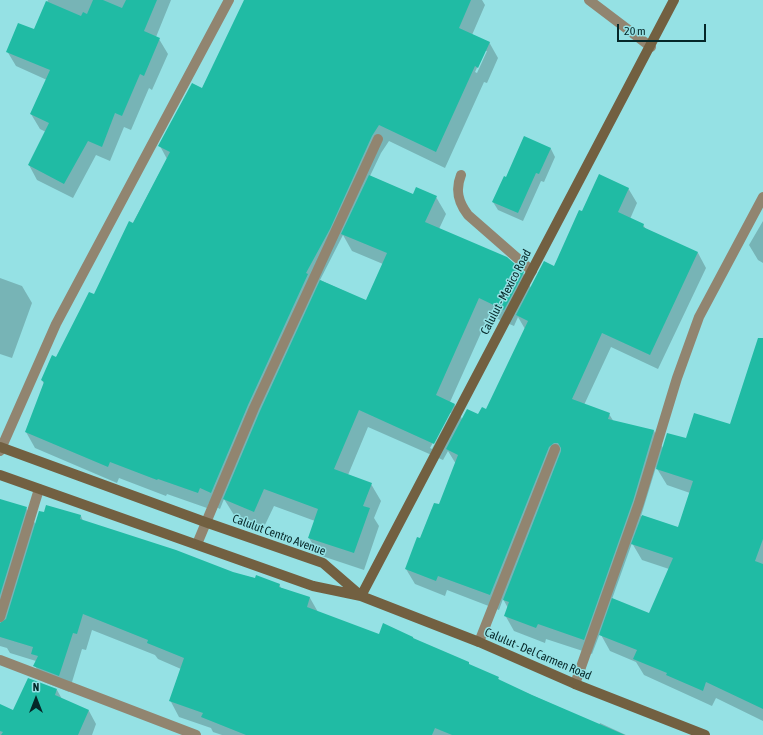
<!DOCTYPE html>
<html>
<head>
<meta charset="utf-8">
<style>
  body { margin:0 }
  #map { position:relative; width:763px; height:735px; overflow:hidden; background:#95e1e4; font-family:"Asap Condensed",sans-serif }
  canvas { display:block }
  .north { position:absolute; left:16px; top:679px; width:40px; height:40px; -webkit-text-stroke:3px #95e1e4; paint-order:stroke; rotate:0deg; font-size:11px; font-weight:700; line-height:16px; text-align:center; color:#052728 }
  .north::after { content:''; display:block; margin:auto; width:14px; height:18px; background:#052728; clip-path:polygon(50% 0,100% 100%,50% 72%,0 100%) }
  .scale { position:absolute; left:617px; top:24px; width:89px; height:18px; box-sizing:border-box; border:2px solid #052728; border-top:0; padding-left:5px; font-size:12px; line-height:14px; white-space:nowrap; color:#052728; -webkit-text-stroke:3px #95e1e4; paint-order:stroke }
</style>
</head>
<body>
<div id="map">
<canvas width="763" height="735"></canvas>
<div class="north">N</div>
<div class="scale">20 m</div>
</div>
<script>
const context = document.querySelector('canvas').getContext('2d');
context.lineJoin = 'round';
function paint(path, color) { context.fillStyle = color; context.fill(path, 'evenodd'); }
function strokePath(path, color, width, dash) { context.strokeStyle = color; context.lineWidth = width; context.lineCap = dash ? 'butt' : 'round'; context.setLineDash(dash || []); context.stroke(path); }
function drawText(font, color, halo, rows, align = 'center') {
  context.font = font + ' "Asap Condensed",sans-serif'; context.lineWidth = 3; context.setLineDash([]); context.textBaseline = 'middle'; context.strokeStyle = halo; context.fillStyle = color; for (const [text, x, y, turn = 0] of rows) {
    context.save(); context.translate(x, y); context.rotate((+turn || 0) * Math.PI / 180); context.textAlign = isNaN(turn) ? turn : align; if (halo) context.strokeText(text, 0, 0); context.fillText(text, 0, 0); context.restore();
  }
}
const shadow = new Path2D(`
  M48 0H171L156 37 159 39 168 54 152 90 149 88 131 130 124 127 110 161 96 155 73 198 37 180 29 165 46 132 40 129 31 114 47 80 16 66 7 51 35 31Z
  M246 0H482L485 5 472 35 489 42 498 58 487 83 484 82 445 168 389 141 381 153 370 176 414 195 436 197 446 214 439 229 523 273 531 288 554 267 583 213 628 188 637 203 630 219 643 225 646 229 698 253 706 268 658 369 611 347 584 405 609 414 614 422 654 431 663 448 731 425 763 373V721L716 698 712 706 644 675 636 662 610 651 600 633 592 654 546 639 545 643 514 631 505 615 508 608 503 599 499 610 447 590 445 596 415 584 406 569 440 506 456 464 448 451 443 460 368 427 348 475 371 484 381 501 374 518 379 526 364 570 319 555 309 538 315 521 274 506 263 529 234 515 224 499 220 509 209 503 207 508 167 494 166 496 119 478 117 483 35 448 26 432 44 384 42 380 94 296 167 159 160 146 202 89ZM485 51H487L477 73 475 72ZM343 235 352 251 383 264 366 301 320 280ZM489 315 514 326 518 317 525 329 487 410 479 415 462 419 454 404 450 402ZM449 413H451L432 449 430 448ZM656 467 667 485 690 493 678 528 641 516ZM632 543 642 560 669 569 650 614 612 599Z
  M524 137 551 149 555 157 544 182 541 181 523 221 498 210 493 202 507 178Z
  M763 221V263L758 260 749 245Z
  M0 278 22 286 32 303 12 358 0 354Z
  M0 500 26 508 36 525 81 516 83 521 233 573 279 584 281 588 310 598 318 612 379 635 413 637 414 640 498 678 500 681 599 725 600 723 626 735H222L213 732 211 728 179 717 170 700 181 669 158 659 155 655 92 630 86 650 82 649 69 692 44 682 35 666 36 661 10 653 7 648 0 646Z
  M57 690 62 699 89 711 96 724 92 735H0V705L13 711Z`);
const building = new Path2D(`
  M93 0H103L122 8 126 0H157L144 31 160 38 144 76 140 74 122 116 115 113 102 147 88 141 64 184 28 165 49 123 30 114 50 70 6 52 18 23 34 29 46 1 81 16 83 12 87 14Z
  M244 0H471L459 28 490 42 478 68 475 66 436 152 379 125 372 136 330 229 306 273 308 274 248 405 211 493 200 488 198 493 158 479 157 480 110 462 108 467 25 432 44 382 41 380 52 355 56 357 89 292 94 294 129 221 133 223 170 152 158 146 192 83 202 88Z
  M524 136 551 148 539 174 536 173 518 213 492 202 504 176 506 177Z
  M599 174 629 188 618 212 644 224 643 227 698 252 650 355 602 333 572 399 610 413 608 419 654 430 633 501 584 640 538 624 536 628 504 616 509 602 503 600 561 451V448L558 443H554L549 447 490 595 438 576 436 581 405 569 417 537 420 538 434 503 439 504 458 455 446 449 467 409 478 414 482 407 486 409 528 321 516 315 544 261 554 266 579 210 582 211Z
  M369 175 413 194 416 187 437 196 425 222 507 257 524 272 504 310 479 298 436 395 455 404 434 444 359 410 334 469 372 483 363 506 370 508 354 553 308 538 318 509 264 489 254 512 223 499 260 411 320 280 366 300 387 253 341 234Z
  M758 338H763V539L755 561 763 564V709L706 682 703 691 666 675 667 673 633 659 637 650 599 635 612 598 649 613 673 558 631 544 642 515 678 527 693 481 656 469 667 433 686 438 694 413 730 424Z
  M0 499 27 507 0 595Z
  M46 505 81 515 80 519 176 550 233 572 255 578 256 575 280 584 279 587 310 597 307 607 379 634 383 623 413 637V638L469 662V664L499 677 498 679 532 695 625 735H452L435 728 432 735H246L201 717 203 713 169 701 184 658 147 643 148 640 83 614 77 634 73 633 59 676 33 666 38 656 31 654 33 647 0 637V623L6 619 39 511 44 512Z
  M28 678 57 689 55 695 89 710 78 735H1L3 732 0 731V704L13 710Z`);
const service = new Path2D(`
  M589 0 651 47
  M461 175C455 190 458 202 468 215L532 271`);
const minor = new Path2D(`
  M0 451 56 324 229 0
  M197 544 254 408 378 139
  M0 617 39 489
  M479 642 555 449
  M0 660 196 735
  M575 684 639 503 677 378 699 317 763 197`);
const secondary = new Path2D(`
  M0 447 205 522 323 563 360 595
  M0 475 313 586 361 596 479 642 575 684 705 735
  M361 596 674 0`);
const streetNames = [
  ["Calulut - Mexico Road",506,292,-62],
  ["Calulut Centro Avenue",279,535,20],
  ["Calulut - Del Carmen Road",538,654,23]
];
paint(shadow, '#0003');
paint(building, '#20bba4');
strokePath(service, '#918570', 10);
strokePath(minor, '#918570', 10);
strokePath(secondary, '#726041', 10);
drawText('12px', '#052728', '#95e1e4', streetNames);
</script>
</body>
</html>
